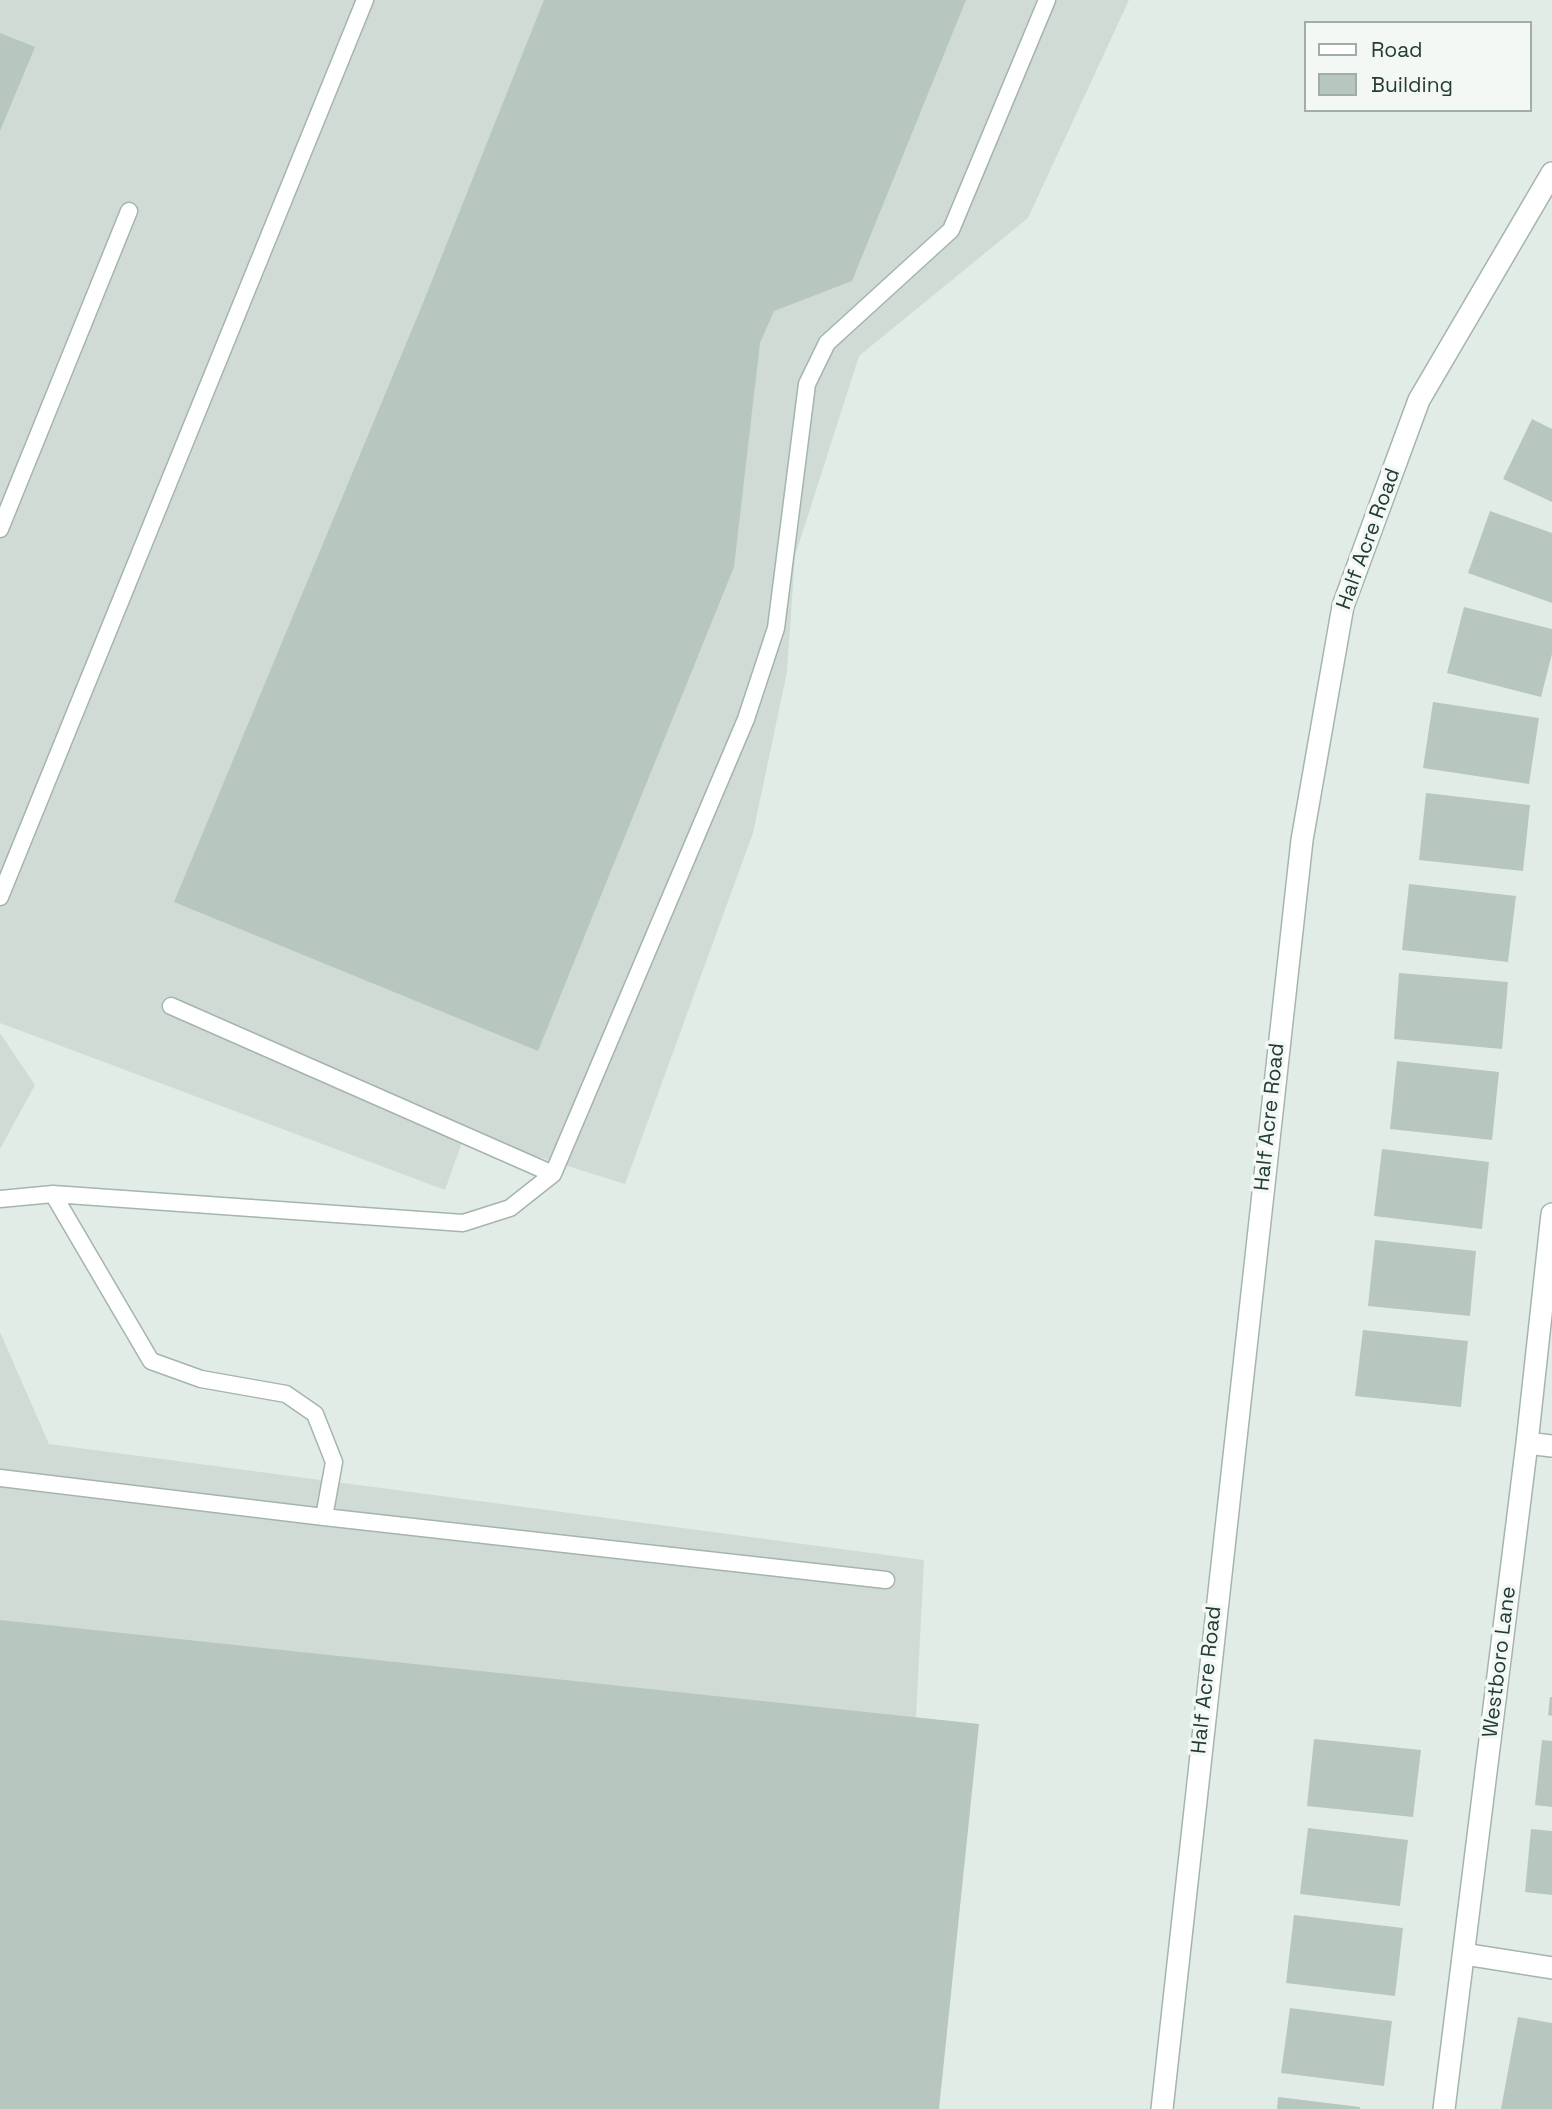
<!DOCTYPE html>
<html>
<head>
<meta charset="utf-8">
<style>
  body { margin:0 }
  #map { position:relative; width:1552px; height:2109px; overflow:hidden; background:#e2ece7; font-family:"Space Grotesk",sans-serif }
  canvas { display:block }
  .legend { position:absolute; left:1304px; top:21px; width:228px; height:91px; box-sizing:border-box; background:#f3f8f5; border:2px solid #a0ada8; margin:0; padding:9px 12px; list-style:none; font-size:21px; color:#233c34 }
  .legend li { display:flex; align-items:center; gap:14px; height:35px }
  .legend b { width:35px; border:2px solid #a0ada8 }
</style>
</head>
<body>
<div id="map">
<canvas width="1552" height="2109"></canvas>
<ul class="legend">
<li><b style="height:9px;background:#fff"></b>Road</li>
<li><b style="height:19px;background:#b8c6c0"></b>Building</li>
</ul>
</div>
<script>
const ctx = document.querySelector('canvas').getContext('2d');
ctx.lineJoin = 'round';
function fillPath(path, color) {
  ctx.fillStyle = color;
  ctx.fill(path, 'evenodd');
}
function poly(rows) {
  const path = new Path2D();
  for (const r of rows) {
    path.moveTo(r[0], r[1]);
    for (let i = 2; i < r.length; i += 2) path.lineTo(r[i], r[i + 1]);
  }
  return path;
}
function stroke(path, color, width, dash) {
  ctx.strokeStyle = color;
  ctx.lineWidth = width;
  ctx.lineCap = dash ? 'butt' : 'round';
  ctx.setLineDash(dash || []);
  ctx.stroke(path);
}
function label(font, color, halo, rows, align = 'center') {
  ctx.font = font + ' "Space Grotesk",sans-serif';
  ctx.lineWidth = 7;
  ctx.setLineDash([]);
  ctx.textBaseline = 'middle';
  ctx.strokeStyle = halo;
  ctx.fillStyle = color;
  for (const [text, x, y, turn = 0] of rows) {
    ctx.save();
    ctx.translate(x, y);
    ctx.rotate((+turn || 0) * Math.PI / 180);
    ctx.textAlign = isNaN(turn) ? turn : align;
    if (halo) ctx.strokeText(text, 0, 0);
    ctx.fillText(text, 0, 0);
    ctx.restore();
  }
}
const built = poly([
  [0,0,1129,0,1028,218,859,356,795,556,787,672,753,833,625,1184,465,1134,445,1190,0,1023],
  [0,1033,35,1085,0,1149],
  [0,1332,49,1444,924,1560,896,2109,0,2109]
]);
const building = poly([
  [544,0,966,0,852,281,774,311,760,343,734,567,538,1051,174,902,423,303],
  [0,33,35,47,0,131],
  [1532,419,1552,429,1552,502,1503,479],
  [1490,511,1552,533,1552,603,1468,573],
  [1464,607,1552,629,1552,654,1541,697,1447,673],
  [1433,702,1539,718,1529,784,1423,768],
  [1426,793,1530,805,1523,871,1419,860],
  [1409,884,1516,896,1508,962,1402,950],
  [1399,973,1508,982,1502,1049,1394,1039],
  [1397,1061,1499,1072,1492,1140,1390,1129],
  [1382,1149,1489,1162,1482,1229,1374,1216],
  [1375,1240,1476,1251,1470,1316,1368,1306],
  [1363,1330,1468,1341,1461,1407,1355,1396],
  [0,1620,979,1724,939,2109,0,2109],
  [1550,1697,1552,1697,1552,1716,1548,1715],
  [1314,1739,1421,1750,1413,1817,1307,1806],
  [1542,1740,1552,1741,1552,1807,1535,1805],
  [1308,1828,1408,1840,1400,1906,1300,1894],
  [1531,1829,1552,1831,1552,1895,1525,1892],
  [1294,1915,1403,1928,1395,1996,1286,1983],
  [1290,2008,1392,2021,1384,2086,1281,2073],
  [1518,2017,1552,2023,1552,2109,1501,2109],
  [1278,2097,1360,2107,1360,2109,1277,2109]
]);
const service = poly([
  [0,529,129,211],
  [0,897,365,0],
  [171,1006,553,1174],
  [0,1199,53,1194,463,1223,510,1208,553,1174,746,719,776,628,807,384,827,343,951,230,1047,0],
  [0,1478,324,1517,334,1462,315,1414,286,1394,201,1379,151,1361,53,1194],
  [324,1517,886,1580]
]);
const minor = poly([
  [1527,1443,1552,1446],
  [1464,1954,1552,1968],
  [1444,2109,1527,1443,1552,1214]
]);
const tertiary = poly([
  [1162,2109,1302,840,1343,606,1419,400,1552,173]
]);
const streetNames = [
  ["Half Acre Road",1369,539,-70],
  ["Half Acre Road",1270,1117,-84],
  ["Westboro Lane",1500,1662,-83],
  ["Half Acre Road",1207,1680,-84]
];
fillPath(built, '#d1dbd6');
fillPath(building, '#b8c6c0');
stroke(service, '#a5b4ae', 19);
stroke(minor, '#a5b4ae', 24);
stroke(tertiary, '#a5b4ae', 24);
stroke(service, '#fff', 16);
stroke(minor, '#fff', 21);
stroke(tertiary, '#fff', 21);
label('21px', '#233c34', '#f3f8f5', streetNames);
</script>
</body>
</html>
